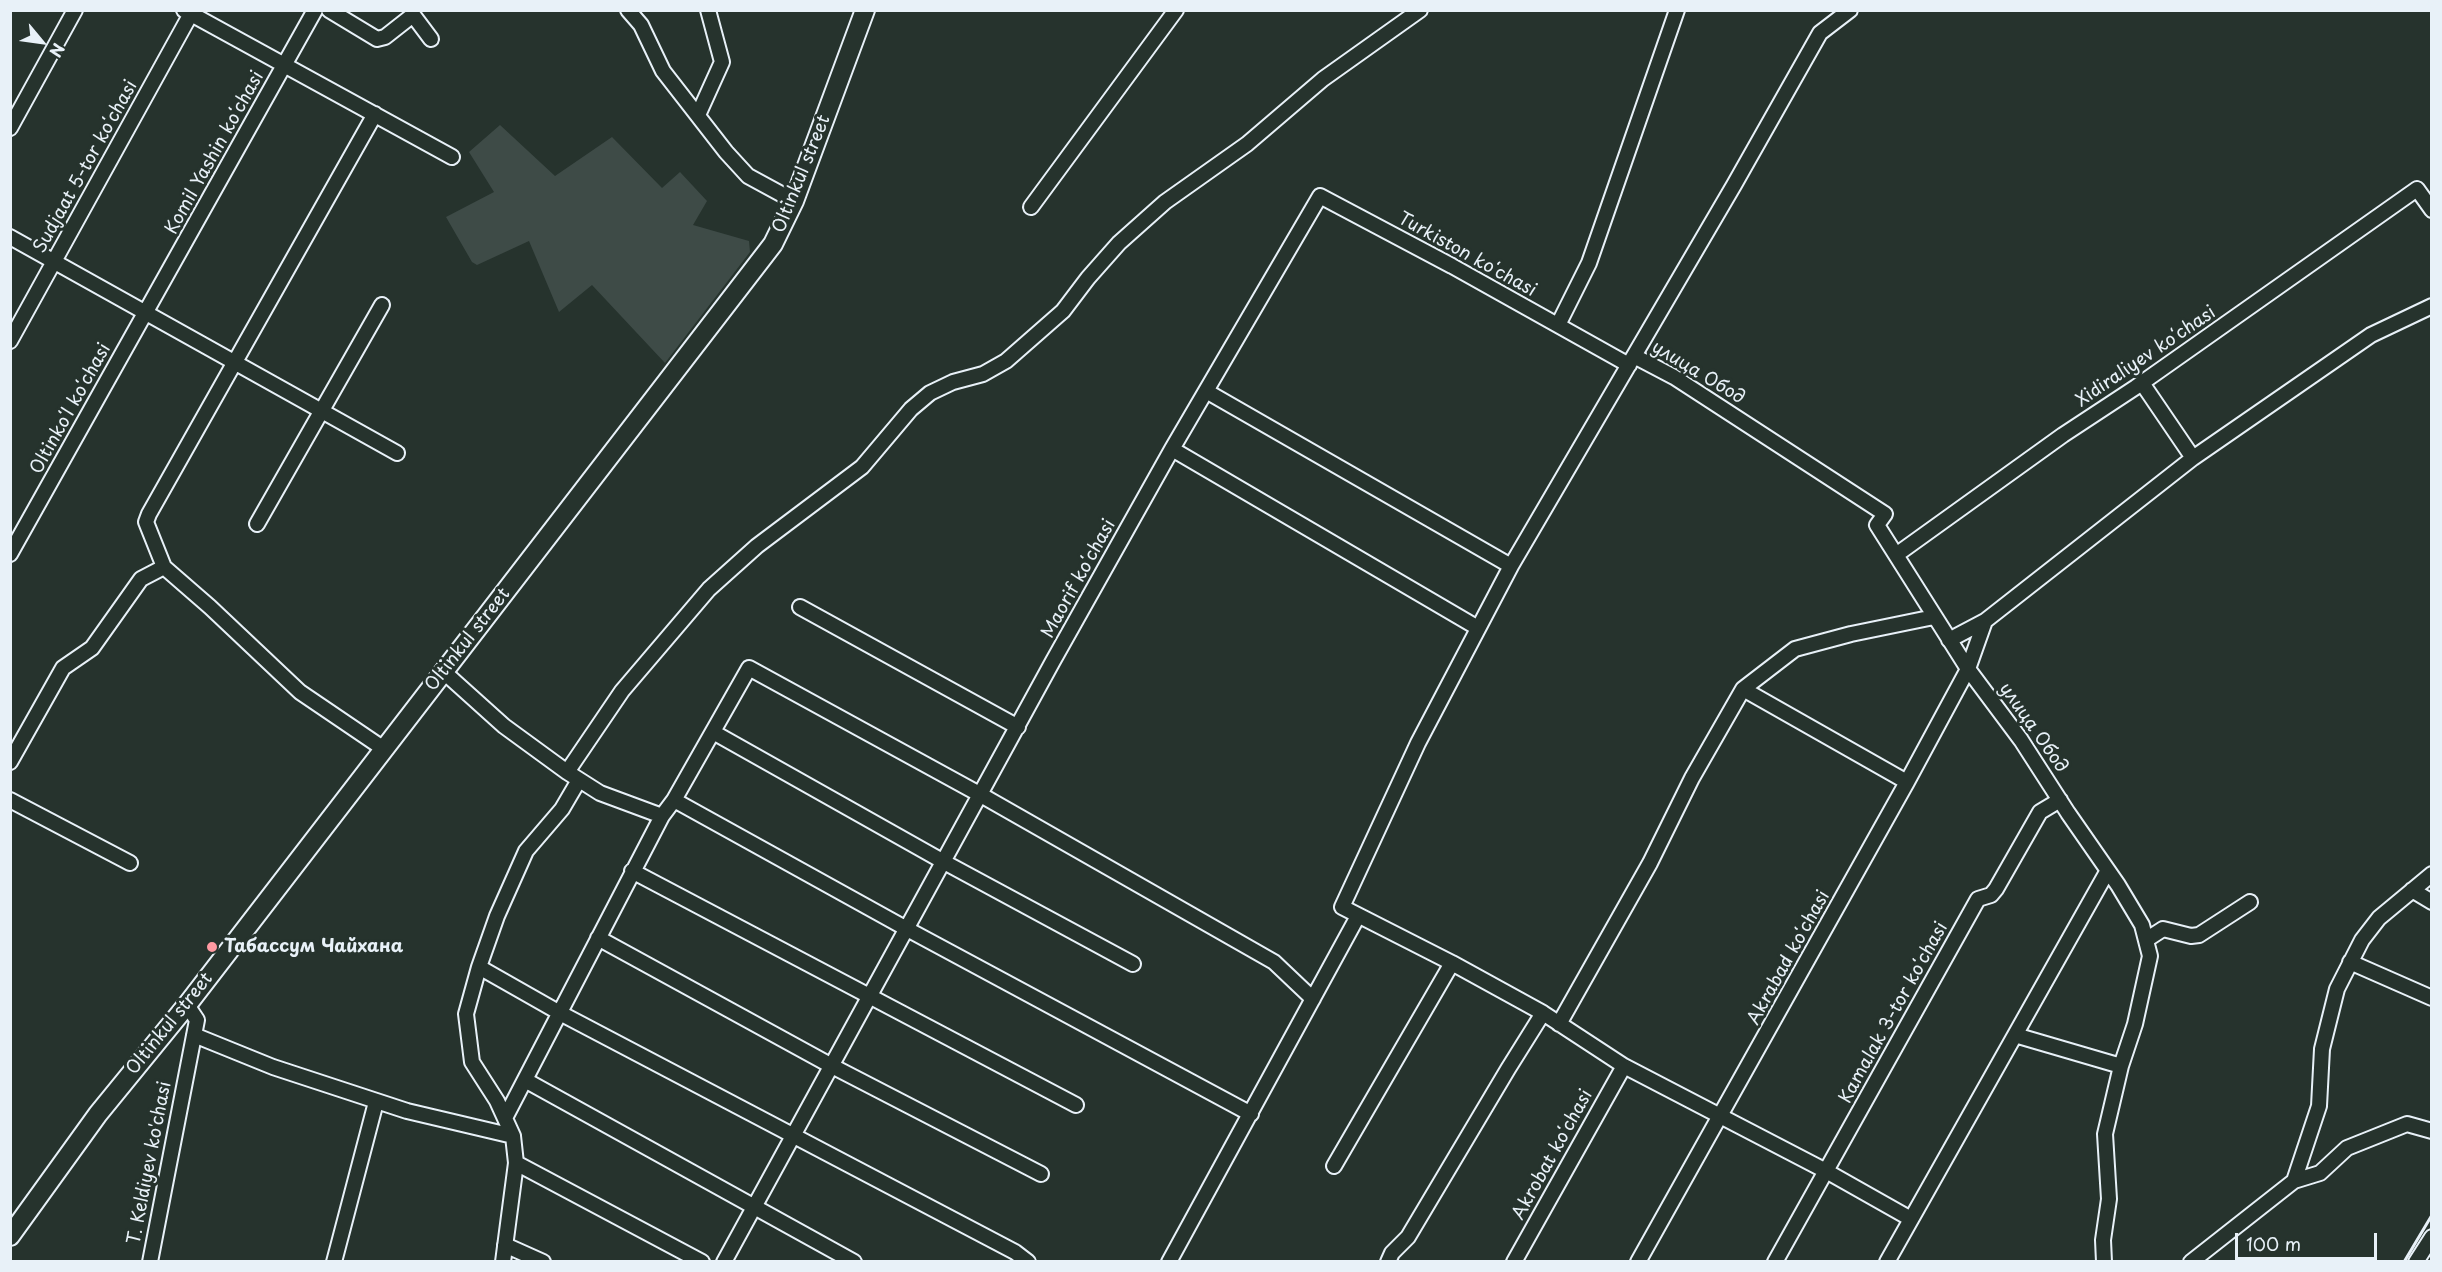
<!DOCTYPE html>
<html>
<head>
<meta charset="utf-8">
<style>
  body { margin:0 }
  #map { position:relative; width:2442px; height:1272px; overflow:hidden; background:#26332d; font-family:"Playpen Sans",sans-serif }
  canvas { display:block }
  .frame { position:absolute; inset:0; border:12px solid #e8f1f8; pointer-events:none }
  .north { position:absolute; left:12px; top:12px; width:60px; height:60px; -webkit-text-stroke:4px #26332d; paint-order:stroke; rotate:119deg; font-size:16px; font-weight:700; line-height:24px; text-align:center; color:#e8f1f8 }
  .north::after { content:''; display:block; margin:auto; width:21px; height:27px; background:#e8f1f8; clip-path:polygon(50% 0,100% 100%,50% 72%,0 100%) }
  .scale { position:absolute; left:2235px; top:1233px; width:142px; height:27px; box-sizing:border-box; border:3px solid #e8f1f8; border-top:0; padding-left:8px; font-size:18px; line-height:21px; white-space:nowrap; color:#e8f1f8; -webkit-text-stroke:4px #26332d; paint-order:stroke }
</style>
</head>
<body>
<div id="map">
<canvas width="2442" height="1272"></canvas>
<div class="frame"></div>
<div class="north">N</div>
<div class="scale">100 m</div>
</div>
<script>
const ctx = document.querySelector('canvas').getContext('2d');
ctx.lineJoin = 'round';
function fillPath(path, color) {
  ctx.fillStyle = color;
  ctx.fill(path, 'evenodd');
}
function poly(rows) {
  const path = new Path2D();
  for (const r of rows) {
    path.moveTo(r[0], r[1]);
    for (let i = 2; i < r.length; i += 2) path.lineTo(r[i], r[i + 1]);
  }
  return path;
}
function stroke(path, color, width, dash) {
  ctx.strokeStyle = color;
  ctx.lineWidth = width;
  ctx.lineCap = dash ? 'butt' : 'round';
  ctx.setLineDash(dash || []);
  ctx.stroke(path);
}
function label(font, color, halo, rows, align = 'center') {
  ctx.font = font + ' "Playpen Sans",sans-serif';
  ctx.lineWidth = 6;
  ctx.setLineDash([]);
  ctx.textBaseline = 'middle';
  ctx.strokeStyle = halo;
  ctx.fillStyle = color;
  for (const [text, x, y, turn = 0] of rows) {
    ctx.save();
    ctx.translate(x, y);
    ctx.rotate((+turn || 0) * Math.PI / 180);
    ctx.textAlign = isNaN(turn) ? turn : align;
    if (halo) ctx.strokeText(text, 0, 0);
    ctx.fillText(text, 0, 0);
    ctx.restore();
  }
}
const green = poly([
  [500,125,555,176,612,137,662,188,680,172,707,201,693,225,749,241,750,252,665,363,592,285,559,312,529,241,477,265,472,262,446,217,494,192,469,152]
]);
const minor = poly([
  [184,10,452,157],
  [329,10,377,39,385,37,413,15,431,39],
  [628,10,641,25,663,71,726,152,748,176,794,201],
  [1850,10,1820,33,1734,185,1511,566,1418,743,1342,907,1452,963,1543,1013,1624,1066,1826,1171,1911,1219],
  [698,115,722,62,708,10],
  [10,128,75,10],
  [1031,207,1176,10],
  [10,237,397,453],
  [1558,325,1589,263,1677,10],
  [10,341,193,10],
  [1634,356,1674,377,1885,514,1877,525,1968,669,2021,740,2068,813,2118,885,2142,925,2150,956,2135,1024,2121,1066,2105,1134,2109,1199,2103,1240,2104,1262],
  [2142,383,2193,458],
  [1206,391,1511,566],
  [1172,449,1478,628],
  [257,524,382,305],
  [10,554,315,10],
  [1896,555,2063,435,2136,387,2417,189,2432,210],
  [164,567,146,522,149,514,375,114],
  [800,607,1018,727],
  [1949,640,1985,621],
  [444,672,504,726,567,772,600,793,662,816],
  [1743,689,1907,782],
  [713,732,944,862,1133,964],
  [10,762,63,668,92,648,141,579,164,567,210,607,300,692,384,749],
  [567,772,622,691,709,589,757,546,862,467,911,409,930,393,953,382,983,374,1006,361,1063,311,1088,278,1119,243,1165,202,1247,144,1323,79,1420,10],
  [10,800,130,863],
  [674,800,907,929,1251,1114],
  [632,871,1076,1105],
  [2412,890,2432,902],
  [598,938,830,1065,1041,1174],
  [2146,940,2163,929,2191,936,2199,935,2250,902],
  [2350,962,2432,998],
  [479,967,560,1013,1015,1252,1028,1262],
  [1559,1024,1650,863,1692,778,1743,689,1795,649,1851,634,1934,617],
  [194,1035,273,1067,407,1111,513,1136],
  [2015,1035,2121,1066],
  [525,1080,854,1262],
  [505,1118,662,816,674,800,749,668,981,795,1274,962,1313,999],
  [516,1163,702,1262],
  [1334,1166,1452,963],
  [2294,1181,2320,1173,2347,1148,2407,1124,2432,1131],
  [505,1245,543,1262],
  [150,1262,197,1020,187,1005],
  [334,1262,376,1102],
  [503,1262,516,1163,513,1136,497,1101,472,1062,466,1014,479,967,497,916,526,851,562,809,579,780],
  [724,1262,1053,661,1172,449,1320,196,1452,266,1629,365],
  [1169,1262,1358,916],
  [1388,1262,1392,1253,1408,1237,1508,1069,1543,1013],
  [1514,1262,1624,1066],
  [1638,1262,1907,782,1968,669,1985,621,2193,458,2371,335,2432,306],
  [1775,1262,1978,899,1991,895,1996,889,2040,812,2060,800],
  [1887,1262,2107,872],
  [2191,1262,2294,1181,2319,1106,2322,1049,2337,989,2362,940,2379,918,2432,874],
  [2416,1262,2432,1237]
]);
const major = poly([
  [10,1236,98,1114,187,1005,773,244,794,201,865,10]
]);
const rail = poly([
  [2404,1262,2432,1215]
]);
const markers = [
  [212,947,6,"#ff9aa2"]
];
const streetNames = [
  ["Komil Yashin koʻchasi",215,153,-61],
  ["Sudjaat 5-tor koʻchasi",86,167,-61],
  ["Oltinkul street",802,174,-68],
  ["Turkiston koʻchasi",1467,255,29],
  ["Xidiraliyev koʻchasi",2146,357,-34],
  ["улица Обод",1698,373,31],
  ["Oltinkoʻl koʻchasi",71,409,-61],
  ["Maorif koʻchasi",1079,579,-61],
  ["Oltinkul street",468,640,-52],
  ["улица Обод",2033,728,55],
  ["Akrabad koʻchasi",1789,958,-61],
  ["Kamalak 3-tor koʻchasi",1894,1013,-61],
  ["Oltinkul street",170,1024,-51],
  ["Akrobat koʻchasi",1553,1155,-61],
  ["T. Keldiyev ko'chasi",150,1163,-79]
];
const poiNames = [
  ["Табассум Чайхана",224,947]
];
fillPath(green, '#3e4b47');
stroke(minor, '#e8f1f8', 18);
stroke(major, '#e8f1f8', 22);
stroke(minor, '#26332d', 14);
stroke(major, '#26332d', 18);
stroke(rail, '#e8f1f8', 3);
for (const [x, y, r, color] of markers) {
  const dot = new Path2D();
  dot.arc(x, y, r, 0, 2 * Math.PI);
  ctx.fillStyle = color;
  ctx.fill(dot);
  stroke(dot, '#26332d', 2);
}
label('18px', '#e8f1f8', '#26332d', streetNames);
label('bold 18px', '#e8f1f8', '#26332d', poiNames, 'left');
</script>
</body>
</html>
